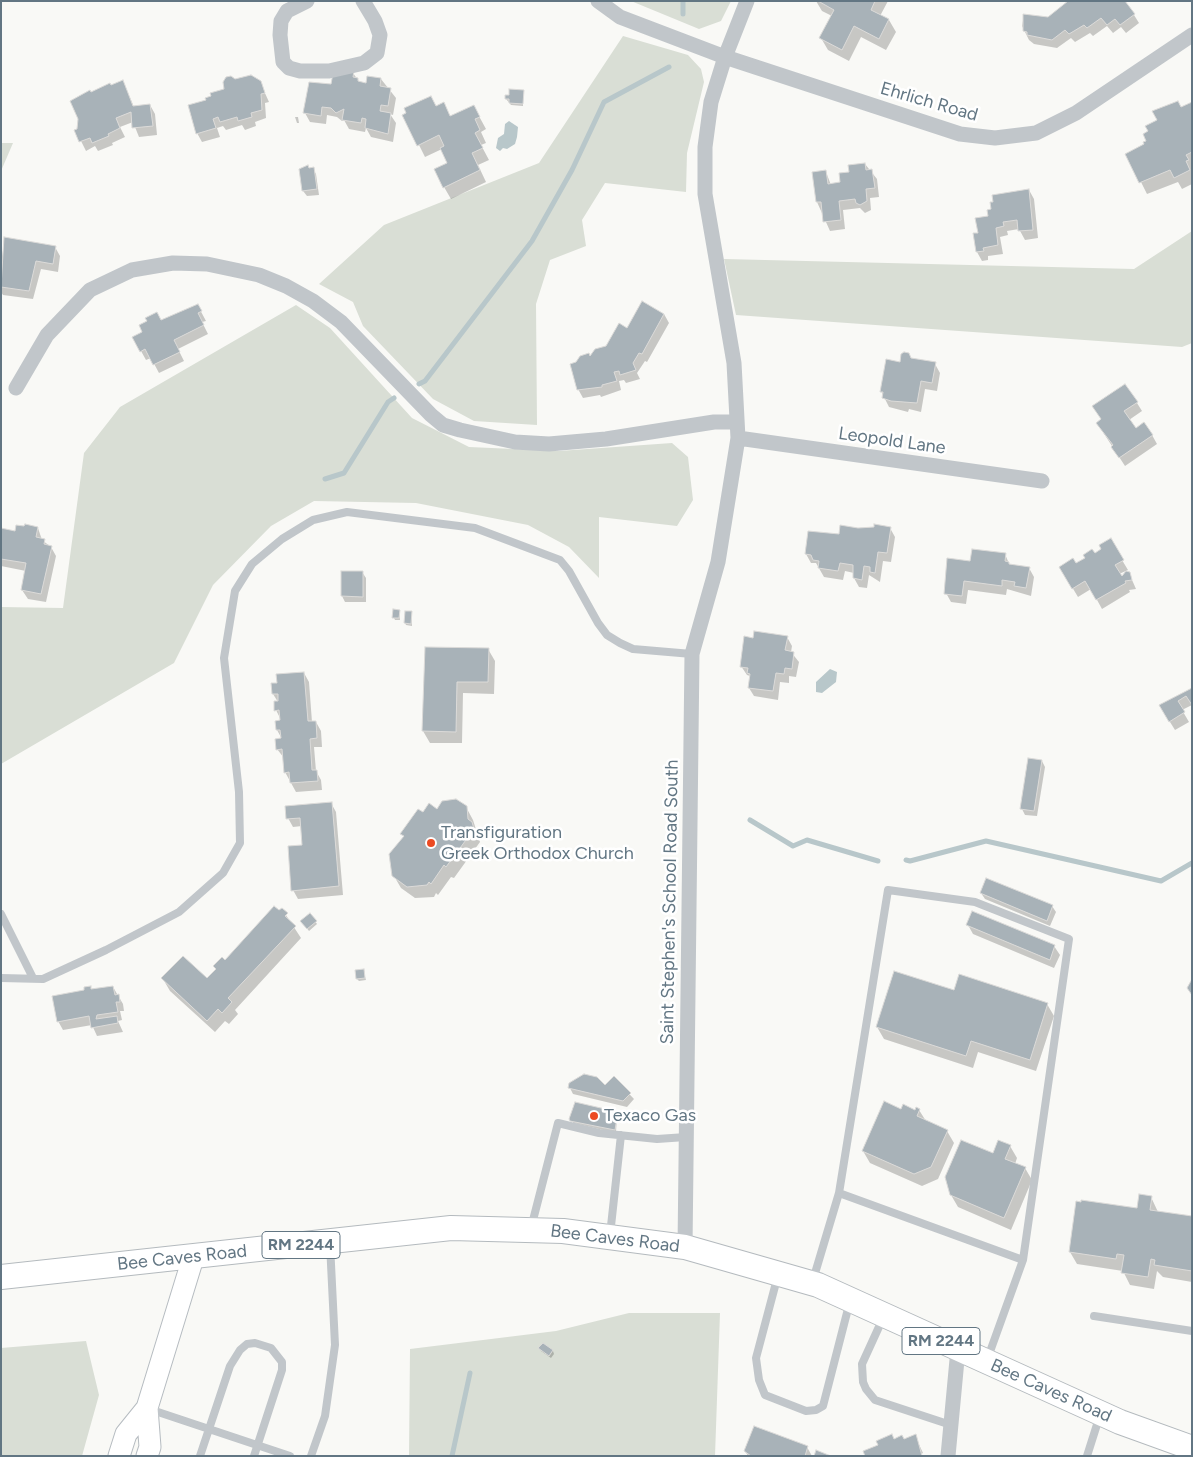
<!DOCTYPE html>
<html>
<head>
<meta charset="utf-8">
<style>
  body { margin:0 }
  #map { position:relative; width:1193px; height:1457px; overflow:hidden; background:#f9f9f6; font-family:Figtree,sans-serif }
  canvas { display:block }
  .frame { position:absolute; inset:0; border:2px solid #627683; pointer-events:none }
</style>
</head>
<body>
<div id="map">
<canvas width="1193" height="1457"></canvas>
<div class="frame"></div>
</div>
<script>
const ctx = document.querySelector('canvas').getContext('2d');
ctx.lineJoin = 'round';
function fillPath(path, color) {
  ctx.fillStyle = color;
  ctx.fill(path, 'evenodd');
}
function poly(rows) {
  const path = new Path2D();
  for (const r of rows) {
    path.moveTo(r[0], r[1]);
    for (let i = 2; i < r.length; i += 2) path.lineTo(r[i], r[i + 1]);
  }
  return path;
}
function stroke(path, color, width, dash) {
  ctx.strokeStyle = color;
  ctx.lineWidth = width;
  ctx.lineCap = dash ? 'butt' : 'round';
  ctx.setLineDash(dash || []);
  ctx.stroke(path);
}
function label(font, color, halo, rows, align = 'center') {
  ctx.font = font + ' Figtree,sans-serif';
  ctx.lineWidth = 5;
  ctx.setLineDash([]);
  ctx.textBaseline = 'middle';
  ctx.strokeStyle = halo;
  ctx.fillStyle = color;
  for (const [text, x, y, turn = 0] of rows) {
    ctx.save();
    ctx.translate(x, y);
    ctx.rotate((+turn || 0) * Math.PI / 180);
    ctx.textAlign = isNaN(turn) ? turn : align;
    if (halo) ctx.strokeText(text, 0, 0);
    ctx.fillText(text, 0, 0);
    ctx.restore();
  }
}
const green = poly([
  [631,1,731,1,721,21,699,29],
  [623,36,688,55,701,69,704,82,687,153,686,192,605,183,582,220,586,246,550,260,536,304,537,425,474,421,433,399,363,326,353,302,319,284,384,225,539,163],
  [1,143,13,143,1,171],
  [1192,231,1192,343,1182,347,736,315,724,259,1134,269],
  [296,305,330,328,412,418,469,447,559,451,672,443,688,457,693,500,677,526,599,517,599,578,569,547,528,525,416,503,314,501,271,526,213,585,174,663,1,764,1,607,63,608,84,453,120,407],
  [629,1313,720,1313,715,1456,409,1456,410,1349,556,1331],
  [86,1341,99,1395,82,1456,1,1456,1,1348]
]);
const water = poly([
  [509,121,518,127,517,137,515,144,507,149,503,148,500,151,496,148,498,138,504,134,505,124],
  [830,669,837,672,836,682,822,693,816,692,816,682]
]);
const shadow = poly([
  [816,1,888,1,880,16,889,20,896,32,886,50,861,37,849,61,828,50,821,38,832,16,822,11],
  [1024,15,1049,18,1134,15,1139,23,1126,33,1121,27,1113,33,1107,26,1093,36,1090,33,1075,42,1071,38,1057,48,1034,44,1029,40,1022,26],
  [353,73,360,83,367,84,381,79,396,98,393,115,390,114,396,123,393,142,371,137,366,128,365,132,349,129,344,120,342,121,337,117,327,115,326,124,310,122,305,113,332,86],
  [235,80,260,82,269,102,265,103,266,118,255,122,256,126,245,130,242,125,226,130,223,126,217,128,220,137,202,142,197,133,207,101],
  [111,87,127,91,134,107,150,105,155,114,157,135,139,137,133,122,120,127,125,137,112,143,113,145,98,151,95,146,86,151,76,131,91,94],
  [523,91,523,106,511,105,506,99],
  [1192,103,1192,184,1182,189,1178,182,1147,194,1141,182,1146,145,1181,109],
  [443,104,451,117,474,107,486,129,481,132,486,143,481,145,489,160,478,165,486,182,451,199,444,187,448,163,442,149,425,157,404,115],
  [295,117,298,117,299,123,297,123],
  [865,164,877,179,879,197,870,198,871,210,865,213,860,208,843,210,845,229,830,231,817,202,826,172,831,185,841,183,851,173],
  [309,169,313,169,316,174,319,195,307,196,303,191],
  [1029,190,1034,199,1038,238,1025,240,1019,229,1007,231,1008,235,1000,237,1003,254,988,256,988,260,982,261,977,252,979,234,989,217],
  [5,238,55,247,60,256,58,272,41,269,33,299,3,295,1,292,1,263],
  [198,306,206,321,202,322,208,334,178,349,184,361,159,373,151,358,146,360,141,351,161,322],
  [664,314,669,323,647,362,645,361,637,373,640,379,626,383,624,380,619,381,621,390,601,397,600,395,583,398,578,389,591,358,628,330],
  [911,360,935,364,940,373,937,391,925,389,921,412,909,409,908,412,889,407,881,391,901,363],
  [1137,403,1142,411,1129,420,1135,430,1152,435,1157,444,1125,466,1097,423,1102,420,1093,407],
  [38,528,42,540,51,547,56,556,46,602,28,599,22,590,26,571,1,566,1,529,16,532],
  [890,528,895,537,891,562,883,561,880,582,869,575,867,588,859,587,854,578,854,573,845,571,843,580,824,577,816,563,811,563,806,554,840,535,858,529],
  [1110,540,1128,570,1119,574,1121,578,1129,573,1136,589,1129,590,1130,592,1102,609,1091,589,1078,597,1060,567,1076,565,1103,550],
  [1005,554,1010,566,1029,568,1034,577,1031,596,1007,589,1006,595,968,590,966,604,951,602,946,593,972,563],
  [362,572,366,578,366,602,345,602,342,596],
  [399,611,400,620,395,620,394,618],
  [411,613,412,626,406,625,405,623],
  [787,637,792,646,791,652,799,662,796,677,789,676,789,683,780,682,778,700,754,696,749,688,750,676,747,675,741,666,754,639],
  [426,648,488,649,495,661,494,694,463,693,462,743,430,743,423,731],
  [304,673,309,682,312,722,316,722,321,731,322,747,314,747,316,771,321,780,322,790,296,792,285,772,284,758,277,749,282,739,277,730,281,720,276,710,278,702,273,694,278,684],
  [1192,689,1192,705,1182,710,1189,722,1175,730,1160,706],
  [1042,761,1045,767,1037,816,1025,815,1022,809],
  [331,803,336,812,343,895,298,899,293,890,304,846,302,826,293,827,288,818],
  [466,807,473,820,480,842,454,878,451,877,438,895,436,893,434,897,415,898,401,888,394,876,404,838,402,834,423,814],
  [981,893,1052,906,1056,912,1050,926,985,899],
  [282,909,301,938,235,1010,238,1014,229,1024,225,1021,215,1032,170,991,163,979,207,980],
  [310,914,317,924,309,931,303,923],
  [968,925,1054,946,1060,955,1054,968,973,934],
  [363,970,366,980,359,981,357,979],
  [113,987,123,1004,124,1011,120,1011,122,1020,118,1021,123,1032,97,1036,92,1025,63,1030,58,1021,92,990],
  [955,992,1047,1004,1054,1016,1036,1071,978,1052,973,1068,884,1039,877,1027],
  [615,1079,634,1099,627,1107,573,1094,570,1088,605,1086],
  [577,1103,617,1114,616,1133,573,1123,574,1104],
  [902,1110,916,1112,919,1110,926,1121,947,1131,954,1143,938,1179,922,1186,870,1163,863,1151],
  [1010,1146,1017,1158,1015,1164,1025,1168,1032,1180,1011,1230,958,1207,951,1195,993,1155],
  [1151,1197,1158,1212,1192,1218,1192,1282,1163,1277,1157,1271,1154,1289,1130,1285,1123,1271,1077,1264,1070,1252,1077,1203,1138,1209],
  [543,1344,553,1351,554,1354,551,1358,541,1351,540,1348],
  [915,1436,923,1453,921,1454,894,1440,904,1441],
  [807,1447,812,1456,748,1456,745,1451]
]);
const stream = poly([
  [683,1,683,14],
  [419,384,425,381,532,241,572,170,604,102,669,67],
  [325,479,344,473,388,402,394,398],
  [750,820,793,846,807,840,878,861],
  [906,860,910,861,986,841,1161,881,1192,863],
  [452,1456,470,1373]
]);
const building = poly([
  [818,1,875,1,871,10,889,19,879,39,854,26,842,50,819,38,834,10,818,1],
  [1068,1,1125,1,1135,14,1120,25,1115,19,1107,25,1101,18,1087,28,1084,25,1069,34,1065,30,1052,40,1027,35,1027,32,1023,31,1023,14,1048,17,1068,1],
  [354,71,353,77,358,78,358,81,366,83,367,76,381,78,380,86,391,88,388,106,381,105,380,111,391,113,388,134,365,128,366,119,362,118,361,123,342,120,344,109,336,113,331,108,322,107,321,116,303,113,309,82,331,84,333,73,354,71],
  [251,75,261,81,265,93,261,94,262,110,251,113,252,117,238,121,237,117,220,122,218,117,213,119,216,128,196,134,188,105,206,100,205,98,211,96,210,93,224,89,223,82,226,77,231,76,235,79,251,75],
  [123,80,133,106,150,104,153,126,132,128,131,112,116,118,120,128,108,134,109,136,92,143,90,138,79,142,74,130,77,129,78,119,70,101,90,90,91,92,110,83,111,85,123,80],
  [509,89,524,90,523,104,509,103,509,99,505,99,505,95,509,95,509,89],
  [431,96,436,106,444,102,450,116,474,105,480,117,475,119,480,130,475,133,483,148,472,153,480,170,443,188,434,169,447,163,440,148,444,146,439,135,417,146,402,115,406,113,404,108,431,96],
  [1178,101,1181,107,1192,102,1192,152,1186,155,1189,160,1186,161,1190,170,1174,178,1170,170,1139,183,1125,154,1144,144,1143,142,1146,141,1143,134,1148,131,1145,126,1157,120,1152,111,1178,101],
  [865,163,866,170,872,169,875,188,866,189,867,201,860,205,856,203,855,199,839,201,841,220,823,222,821,202,816,202,812,172,826,170,828,184,840,182,839,173,849,172,848,165,865,163],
  [308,165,309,168,314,167,317,189,302,191,299,169,308,165],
  [1029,189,1033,230,1018,231,1017,220,1003,222,1004,226,996,228,998,245,983,248,984,251,976,252,973,233,978,233,975,218,988,216,987,210,991,209,990,202,993,202,992,195,1029,189],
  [4,237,56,246,53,264,36,261,29,291,1,287,4,237],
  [642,301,664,314,642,354,639,353,633,363,636,370,620,375,619,371,614,372,617,381,602,385,602,387,577,390,570,364,576,362,580,356,589,353,590,356,595,349,606,346,619,323,627,328,642,301],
  [198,304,202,311,198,313,204,325,174,340,180,352,153,365,145,349,140,352,132,337,142,332,139,325,147,321,145,318,157,312,161,320,198,304],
  [904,352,909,353,911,358,936,362,932,383,921,381,917,403,891,401,882,398,883,392,880,392,886,359,900,362,901,354,904,352],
  [1125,384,1138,402,1124,411,1136,428,1144,422,1153,435,1119,458,1111,447,1113,445,1096,423,1101,419,1092,406,1125,384],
  [25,524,38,527,36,537,45,539,44,544,52,546,41,594,21,590,26,563,1,559,1,528,15,531,16,525,24,526,25,524],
  [874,524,891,527,887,553,878,552,875,573,870,572,870,567,864,566,862,580,853,578,853,565,840,563,838,571,818,568,819,561,813,560,811,555,805,554,808,531,839,534,840,525,858,528,874,527,874,524],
  [1111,538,1124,560,1115,565,1122,576,1126,571,1130,572,1132,580,1125,581,1126,583,1096,600,1085,581,1072,589,1059,567,1073,558,1076,563,1085,558,1083,555,1092,549,1095,553,1101,549,1099,545,1111,538],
  [972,549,1006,553,1005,561,1009,562,1009,564,1030,567,1026,588,1014,586,1015,582,1002,580,1002,586,964,581,962,596,944,594,947,558,970,561,972,549],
  [341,571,363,571,363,597,341,596,341,571],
  [393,609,400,610,399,618,392,618,393,609],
  [405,611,412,611,411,624,404,623,405,611],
  [754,631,788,636,785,650,794,652,792,669,785,668,784,674,776,673,773,691,748,688,750,674,747,673,748,668,740,667,744,636,753,638,754,631],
  [425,647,489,648,488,682,457,682,456,732,422,731,425,647],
  [304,672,308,721,316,721,317,738,310,739,312,770,317,770,318,781,290,783,289,772,284,773,282,749,276,750,275,739,281,738,280,730,276,730,275,721,280,720,279,710,274,711,274,701,278,701,278,694,272,694,271,683,277,683,276,674,304,672],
  [1192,688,1192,705,1186,696,1178,701,1185,712,1169,722,1159,705,1192,688],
  [1028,758,1042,760,1034,811,1020,809,1028,758],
  [456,799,467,806,468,819,472,822,474,829,446,867,444,865,431,884,429,882,427,885,407,887,392,876,389,854,404,836,400,834,418,809,423,812,429,803,437,809,442,801,456,799],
  [332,802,339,886,291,891,288,846,302,845,300,818,286,819,285,806,332,802],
  [986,878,1053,905,1047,921,980,893,986,878],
  [274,906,279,910,282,908,288,913,285,916,296,926,228,998,232,1002,222,1013,218,1009,207,1021,161,978,183,956,207,978,216,969,213,966,222,957,225,960,274,906],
  [972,911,1055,945,1050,960,966,925,972,911],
  [310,913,317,921,307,929,300,921,310,913],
  [364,969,365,978,356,979,355,970,364,969],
  [894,971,954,990,959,974,1048,1003,1030,1060,971,1041,966,1056,876,1027,894,971],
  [1192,979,1192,995,1187,988,1192,979],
  [91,986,91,989,113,986,115,995,119,994,120,1002,116,1002,118,1012,97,1015,96,1019,117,1016,118,1023,91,1028,89,1016,57,1022,52,996,84,990,84,987,91,986],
  [584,1074,597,1077,605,1085,614,1076,631,1093,623,1101,568,1088,569,1083,584,1074],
  [884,1101,901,1109,903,1104,915,1110,916,1107,920,1109,917,1116,948,1130,931,1167,914,1174,862,1151,884,1101],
  [575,1102,618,1112,615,1130,570,1121,569,1119,575,1102],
  [961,1140,993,1153,998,1140,1011,1145,1005,1159,1026,1167,1004,1218,950,1195,945,1177,961,1140],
  [1139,1194,1152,1196,1150,1210,1192,1216,1192,1271,1154,1265,1155,1260,1151,1259,1148,1277,1121,1273,1124,1255,1117,1254,1116,1259,1069,1252,1076,1201,1081,1202,1081,1200,1137,1208,1139,1194],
  [543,1343,553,1350,549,1356,538,1348,543,1343],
  [754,1426,808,1446,805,1456,751,1456,744,1451,754,1426],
  [892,1434,894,1439,902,1435,904,1439,916,1434,922,1456,865,1456,863,1451,878,1445,876,1441,892,1434],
  [816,1450,831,1456,814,1456,816,1450]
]);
const lane = poly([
  [1,914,33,978],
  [1,978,43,979,106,950,179,912,223,873,240,843,239,792,224,658,235,591,252,564,282,539,313,520,347,512,475,528,560,560,569,571,598,623,607,635,620,643,633,649,692,654],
  [531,1228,558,1123,599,1133,657,1139,686,1137],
  [610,1235,621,1135],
  [778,1275,756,1358,759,1380,765,1395,806,1411,816,1410,823,1406,850,1301],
  [813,1280,839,1193],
  [1094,1316,1192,1331],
  [883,1318,862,1364,863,1382,866,1389,875,1400,951,1425],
  [987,1360,1023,1260,839,1193,888,890,975,902,1069,939,1023,1260],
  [149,1409,290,1456],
  [200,1456,230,1366,240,1350,247,1344,255,1343,271,1348,282,1362,282,1370,254,1456],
  [311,1456,325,1416,335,1345,330,1244],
  [1087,1456,1100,1415]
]);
const street = poly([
  [307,1,287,11,281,21,280,35,283,62,289,68,300,71,329,71,364,63,377,53,380,35,375,21,363,1],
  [598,1,620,17,725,57,960,134,995,138,1036,133,1076,113,1192,35],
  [16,388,47,335,90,290,132,270,173,263,207,264,259,275,286,286,313,301,341,322,431,415,443,425,460,430,515,442,549,444,606,439,714,422,737,422],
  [738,438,1042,481],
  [685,1247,692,654,718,562,738,438,734,363,705,194,705,147,711,102,725,57,747,1],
  [948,1456,958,1349]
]);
const secondary = poly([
  [147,1408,150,1447,147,1456],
  [119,1456,126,1434,147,1408,193,1258]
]);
const primary = poly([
  [1,1277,451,1228,563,1231,685,1247,818,1285,1120,1422,1192,1448]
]);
const markers = [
  [431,843,5,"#ec4a22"],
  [594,1116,5,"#ec4a22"]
];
const shields = [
  [301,1245,78],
  [941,1341,78]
];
const shieldNames = [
  ["RM 2244",301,1245],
  ["RM 2244",941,1341]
];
const streetNames = [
  ["Ehrlich Road",929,102,16],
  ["Leopold Lane",892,441,8],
  ["Saint Stephen's School Road South",670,902,-89],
  ["Bee Caves Road",615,1239,7],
  ["Bee Caves Road",182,1258,-6],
  ["Bee Caves Road",1051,1391,24]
];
const poiNames = [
  ["Transfiguration",441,833],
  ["Greek Orthodox Church",441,854],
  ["Texaco Gas",604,1116]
];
fillPath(green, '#d9ded5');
fillPath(water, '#b8c7ca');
fillPath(shadow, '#0003');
stroke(stream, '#b8c7ca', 5);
fillPath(building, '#a8b2b8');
stroke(building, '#dbdad8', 1);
stroke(secondary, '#b6bcc1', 23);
stroke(primary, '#b4babe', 26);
stroke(lane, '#c1c6ca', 8);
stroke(street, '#c1c6ca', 15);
stroke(secondary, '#fff', 21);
stroke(primary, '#fff', 24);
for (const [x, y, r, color] of markers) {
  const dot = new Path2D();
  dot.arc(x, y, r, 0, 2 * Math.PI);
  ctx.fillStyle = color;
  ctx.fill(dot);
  stroke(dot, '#fff', 2);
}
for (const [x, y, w] of shields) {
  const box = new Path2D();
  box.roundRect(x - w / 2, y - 13.5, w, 27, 4);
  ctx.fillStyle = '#fff';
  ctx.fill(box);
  stroke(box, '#627683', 1);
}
label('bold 16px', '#627683', null, shieldNames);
label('18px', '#627683', '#fff', streetNames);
label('18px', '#627683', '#fff', poiNames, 'left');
</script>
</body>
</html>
